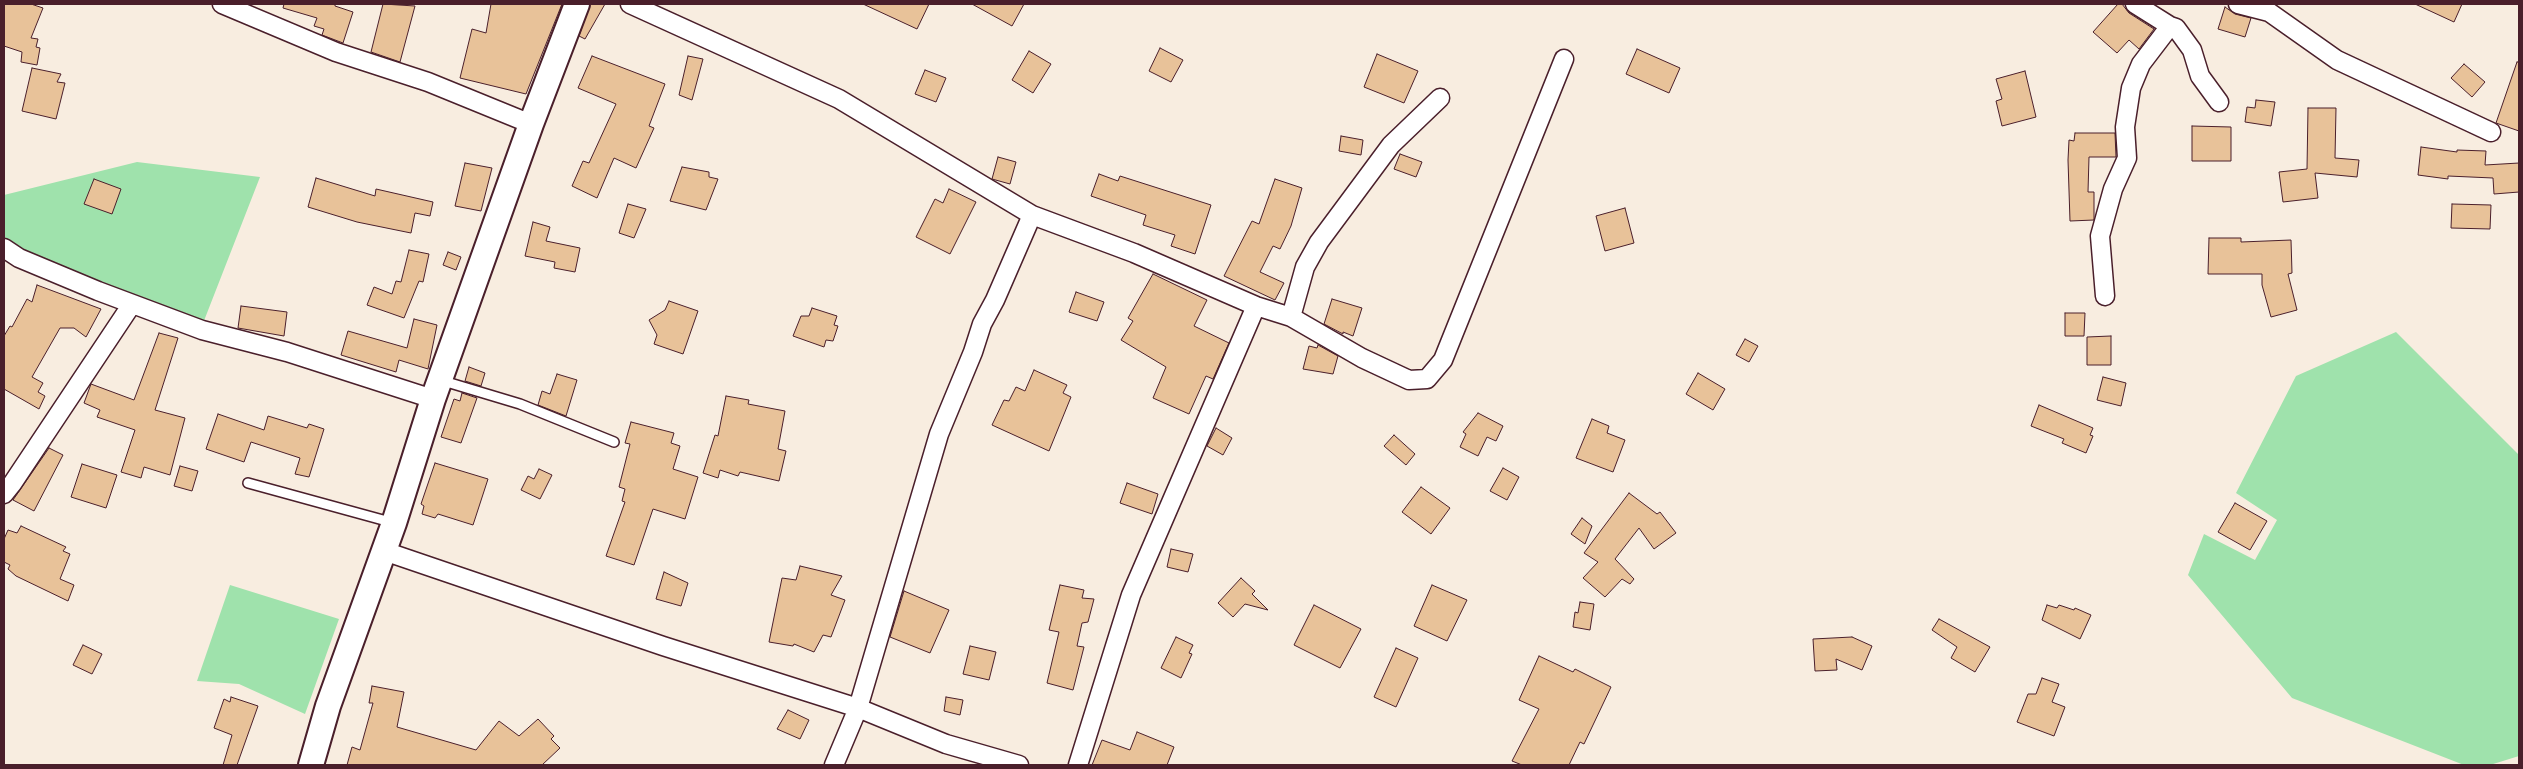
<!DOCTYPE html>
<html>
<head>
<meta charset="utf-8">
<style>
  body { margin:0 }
  #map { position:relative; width:2523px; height:769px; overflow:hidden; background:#f8ede0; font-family:"Playpen Sans",sans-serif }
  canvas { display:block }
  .frame { position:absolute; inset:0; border:5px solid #4a1f2b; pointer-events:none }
</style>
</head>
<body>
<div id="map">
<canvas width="2523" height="769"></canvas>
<div class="frame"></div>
</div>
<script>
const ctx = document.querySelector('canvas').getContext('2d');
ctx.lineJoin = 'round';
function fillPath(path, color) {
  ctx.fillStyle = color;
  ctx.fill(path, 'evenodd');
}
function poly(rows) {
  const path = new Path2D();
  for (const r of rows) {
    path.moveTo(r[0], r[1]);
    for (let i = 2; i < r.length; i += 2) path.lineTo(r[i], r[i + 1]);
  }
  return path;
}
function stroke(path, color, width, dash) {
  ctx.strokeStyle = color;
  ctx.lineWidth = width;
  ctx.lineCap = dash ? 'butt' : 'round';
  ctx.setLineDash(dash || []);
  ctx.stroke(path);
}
const green = poly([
  [137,162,260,177,200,331,4,258,4,195],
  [2396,332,2519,455,2519,756,2490,765,2464,765,2292,698,2188,575,2204,534,2255,560,2277,520,2236,493,2296,376],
  [230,585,339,619,305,714,239,684,197,681]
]);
const building = poly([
  [4,4,31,4,43,8,31,38,38,39,36,47,40,48,37,65,21,62,22,52,4,46,4,4],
  [284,4,335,4,335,6,353,12,343,43,322,35,324,29,314,26,317,18,283,8,284,4],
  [383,4,415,6,400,62,371,52,383,4],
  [491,4,562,4,526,94,460,78,472,29,486,33,491,4],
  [590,4,605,4,585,39,579,36,590,4],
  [863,4,929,4,917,29,863,4],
  [972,4,1024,4,1012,26,972,4],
  [2118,4,2122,4,2129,13,2154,29,2139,49,2129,40,2117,53,2093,32,2118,4],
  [2415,4,2462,4,2454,22,2415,4],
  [2225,7,2235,14,2251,18,2245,37,2218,29,2225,7],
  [1160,48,1183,60,1171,82,1149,71,1160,48],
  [1637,49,1680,68,1669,93,1626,74,1637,49],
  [1029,51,1051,64,1033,93,1012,80,1029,51],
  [1377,54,1418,71,1404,103,1364,87,1377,54],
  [592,56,665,84,649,126,654,128,636,168,614,158,597,198,572,186,583,161,589,163,616,104,578,88,592,56],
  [688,56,703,59,692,100,679,95,688,56],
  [2517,62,2519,62,2519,131,2496,123,2517,62],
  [2464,64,2485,82,2472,97,2451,78,2464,64],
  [32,68,61,74,57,82,65,83,56,119,22,111,32,68],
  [925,70,946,78,936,102,915,94,925,70],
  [2025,71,2036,117,2002,126,1996,101,2002,99,1996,79,2025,71],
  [2256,100,2275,102,2271,126,2245,122,2247,107,2255,108,2256,100],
  [2308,108,2336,108,2335,158,2359,160,2357,177,2315,173,2318,198,2283,202,2279,172,2307,169,2308,108],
  [2192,126,2231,127,2231,161,2192,161,2192,126],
  [2075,133,2115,133,2116,157,2089,157,2088,192,2094,192,2094,220,2070,221,2068,160,2069,140,2074,141,2075,133],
  [1341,136,1363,140,1361,155,1339,151,1341,136],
  [2421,147,2457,152,2457,150,2486,151,2485,165,2519,163,2519,192,2494,194,2493,178,2448,176,2448,179,2418,175,2421,147],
  [1400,154,1422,162,1416,177,1394,169,1400,154],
  [998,157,1016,162,1010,184,992,179,998,157],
  [465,163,492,168,481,211,455,206,465,163],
  [682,167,709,172,709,177,718,179,706,210,670,201,682,167],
  [1099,174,1118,181,1120,176,1211,205,1195,254,1171,246,1175,235,1143,225,1146,215,1091,196,1099,174],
  [316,178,375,196,376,189,433,202,430,216,415,213,411,233,357,222,308,207,316,178],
  [94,179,121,189,112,214,84,204,94,179],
  [1275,179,1302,188,1291,226,1280,249,1273,246,1260,272,1284,283,1275,300,1224,276,1252,221,1259,224,1275,179],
  [949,189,976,202,950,254,916,237,935,199,943,203,949,189],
  [628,204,646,209,634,238,619,233,628,204],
  [2452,204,2491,205,2490,229,2451,228,2452,204],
  [1625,208,1634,243,1605,251,1596,216,1625,208],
  [533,222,550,227,546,241,580,248,575,272,554,268,555,262,525,256,533,222],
  [2209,238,2241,238,2241,242,2291,240,2292,273,2288,274,2297,310,2271,317,2262,285,2262,274,2208,274,2209,238],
  [409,250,429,254,423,282,419,281,404,318,367,305,374,287,392,294,396,281,401,282,409,250],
  [448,252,461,257,456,270,443,265,448,252],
  [1153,274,1207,300,1194,326,1229,343,1213,379,1206,376,1189,414,1153,398,1166,367,1121,340,1133,321,1128,318,1153,274],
  [37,285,101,309,86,337,74,328,60,328,32,377,43,383,38,392,45,396,39,409,4,389,4,336,10,326,12,327,27,299,32,302,37,285],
  [1076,292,1104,302,1097,321,1069,312,1076,292],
  [1332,299,1362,308,1353,336,1343,332,1343,334,1324,324,1332,299],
  [669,301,698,311,683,354,654,344,657,335,649,320,665,310,669,301],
  [241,306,287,312,284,336,238,328,241,306],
  [812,308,837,316,834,325,838,326,833,341,826,340,824,347,793,336,801,316,809,316,812,308],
  [2065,313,2085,313,2084,336,2065,336,2065,313],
  [414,319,437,325,428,369,399,360,396,372,341,355,348,331,407,348,414,319],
  [159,333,178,338,155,410,185,418,170,475,144,467,141,478,121,472,135,430,97,417,100,410,84,403,91,384,134,400,159,333],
  [2111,336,2111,365,2087,365,2087,337,2111,336],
  [1745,339,1758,346,1749,362,1736,355,1745,339],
  [1318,345,1338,356,1333,374,1303,369,1309,346,1317,348,1318,345],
  [469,367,485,373,481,386,465,381,469,367],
  [1034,370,1067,385,1063,393,1071,397,1049,451,992,425,1004,400,1009,401,1016,387,1025,391,1034,370],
  [1698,373,1725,389,1713,410,1686,394,1698,373],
  [557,374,577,380,566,416,538,405,542,391,550,394,557,374],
  [2103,377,2126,383,2121,406,2097,400,2103,377],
  [462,393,477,398,461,443,441,437,454,399,460,401,462,393],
  [726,396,749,400,748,404,785,411,778,449,786,451,779,481,740,472,738,476,720,470,718,478,703,473,715,435,718,436,726,396],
  [2039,405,2093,428,2090,435,2093,436,2086,453,2062,443,2064,439,2031,426,2039,405],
  [1478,413,1503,426,1496,441,1487,437,1478,456,1460,447,1466,434,1463,432,1478,413],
  [218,414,264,430,268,416,307,428,309,424,324,429,309,477,295,474,300,458,251,442,244,462,206,449,218,414],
  [1592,419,1609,426,1607,433,1625,440,1613,472,1576,458,1592,419],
  [631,422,674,433,671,443,680,446,673,469,698,477,685,519,653,509,634,565,606,556,625,502,622,501,625,489,619,487,630,444,625,443,631,422],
  [1216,428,1232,438,1223,455,1207,446,1216,428],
  [1394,435,1415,454,1406,465,1384,446,1394,435],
  [49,448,63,455,34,511,13,500,49,448],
  [435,463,488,479,473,525,438,514,435,518,422,514,424,506,421,504,435,463],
  [82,464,117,475,106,508,71,497,82,464],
  [180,466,198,471,192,491,174,486,180,466],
  [1503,468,1519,477,1507,500,1490,491,1503,468],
  [539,469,552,475,540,499,521,490,528,476,534,479,539,469],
  [1127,483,1158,494,1152,514,1120,503,1127,483],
  [1421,487,1450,508,1431,534,1402,512,1421,487],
  [1629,493,1657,514,1660,512,1676,533,1654,549,1639,528,1615,559,1634,579,1630,584,1622,579,1605,597,1583,578,1598,562,1584,553,1629,493],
  [2235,503,2267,521,2250,550,2218,532,2235,503],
  [1582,518,1592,526,1585,544,1571,534,1582,518],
  [21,526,66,547,63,551,70,554,60,579,74,585,68,601,16,576,8,569,10,565,4,562,4,539,8,530,17,533,21,526],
  [1171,549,1193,554,1188,572,1167,567,1171,549],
  [800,566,842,576,831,595,845,600,831,637,823,635,814,652,794,644,793,646,769,642,782,578,796,580,800,566],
  [664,572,688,583,681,606,656,599,664,572],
  [1241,578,1255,591,1252,594,1268,610,1245,604,1233,617,1218,603,1241,578],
  [1060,585,1084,590,1082,598,1094,599,1088,622,1082,623,1077,646,1084,647,1073,690,1047,683,1059,632,1049,630,1060,585],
  [1432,585,1467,600,1447,641,1414,626,1432,585],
  [904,591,949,610,930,653,890,637,904,591],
  [1580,602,1594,604,1590,630,1573,627,1575,612,1578,613,1580,602],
  [1314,605,1361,629,1340,668,1294,645,1314,605],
  [2047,605,2057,608,2059,605,2074,610,2075,608,2091,615,2080,639,2042,620,2047,605],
  [1939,619,1990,647,1975,672,1951,658,1957,647,1932,630,1939,619],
  [1176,637,1193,645,1189,653,1192,654,1181,678,1161,668,1176,637],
  [1852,637,1872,646,1862,670,1836,659,1837,670,1815,671,1813,639,1852,637],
  [83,645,102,654,92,674,73,665,83,645],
  [970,646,996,652,989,680,963,674,970,646],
  [1396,648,1418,658,1396,707,1374,697,1396,648],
  [1539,656,1573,672,1575,669,1611,687,1584,744,1580,742,1569,765,1522,765,1512,761,1539,709,1519,700,1539,656],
  [2042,678,2059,684,2052,702,2065,707,2054,736,2017,722,2028,694,2036,694,2042,678],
  [372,686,404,692,397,727,476,750,499,721,519,736,538,719,554,736,551,739,560,748,542,765,347,765,352,747,360,750,373,703,369,703,372,686],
  [231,697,258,706,237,765,223,765,232,735,214,728,224,699,230,702,231,697],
  [946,697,963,700,960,715,944,711,946,697],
  [788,710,809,720,800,739,777,729,788,710],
  [1137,732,1174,747,1167,765,1092,765,1102,740,1130,750,1137,732]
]);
const service = poly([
  [440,380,520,404,614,442],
  [248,483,394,523]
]);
const minor = poly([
  [222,4,336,52,428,82,531,124],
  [630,4,839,99,1032,215,1134,253,1256,306,1291,317,1362,358,1409,380,1427,379,1443,360,1564,59],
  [2238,4,2269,12,2337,60,2491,132],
  [2170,26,2176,28,2192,50,2200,76,2219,102],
  [4,248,19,258,98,291,202,330,287,352,433,399],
  [2105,296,2100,236,2113,189,2127,158,2125,127,2131,88,2141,64,2170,26,2135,4],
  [1291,317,1305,267,1319,242,1391,145,1440,98],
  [4,494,12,484,132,304],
  [384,551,663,646,858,708,946,744,1019,765],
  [834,765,858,708,939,434,973,352,982,324,995,300,1032,215],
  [1078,765,1131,595,1256,306]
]);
const secondary = poly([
  [311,765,328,706,394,523,433,399,531,124,577,4]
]);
fillPath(green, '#9fe2ac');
fillPath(building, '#e8c299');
stroke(building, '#4a1f2b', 1);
stroke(service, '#4a1f2b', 12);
stroke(minor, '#4a1f2b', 21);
stroke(secondary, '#4a1f2b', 28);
stroke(service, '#fff', 9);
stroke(minor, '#fff', 18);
stroke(secondary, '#fff', 24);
</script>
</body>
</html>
